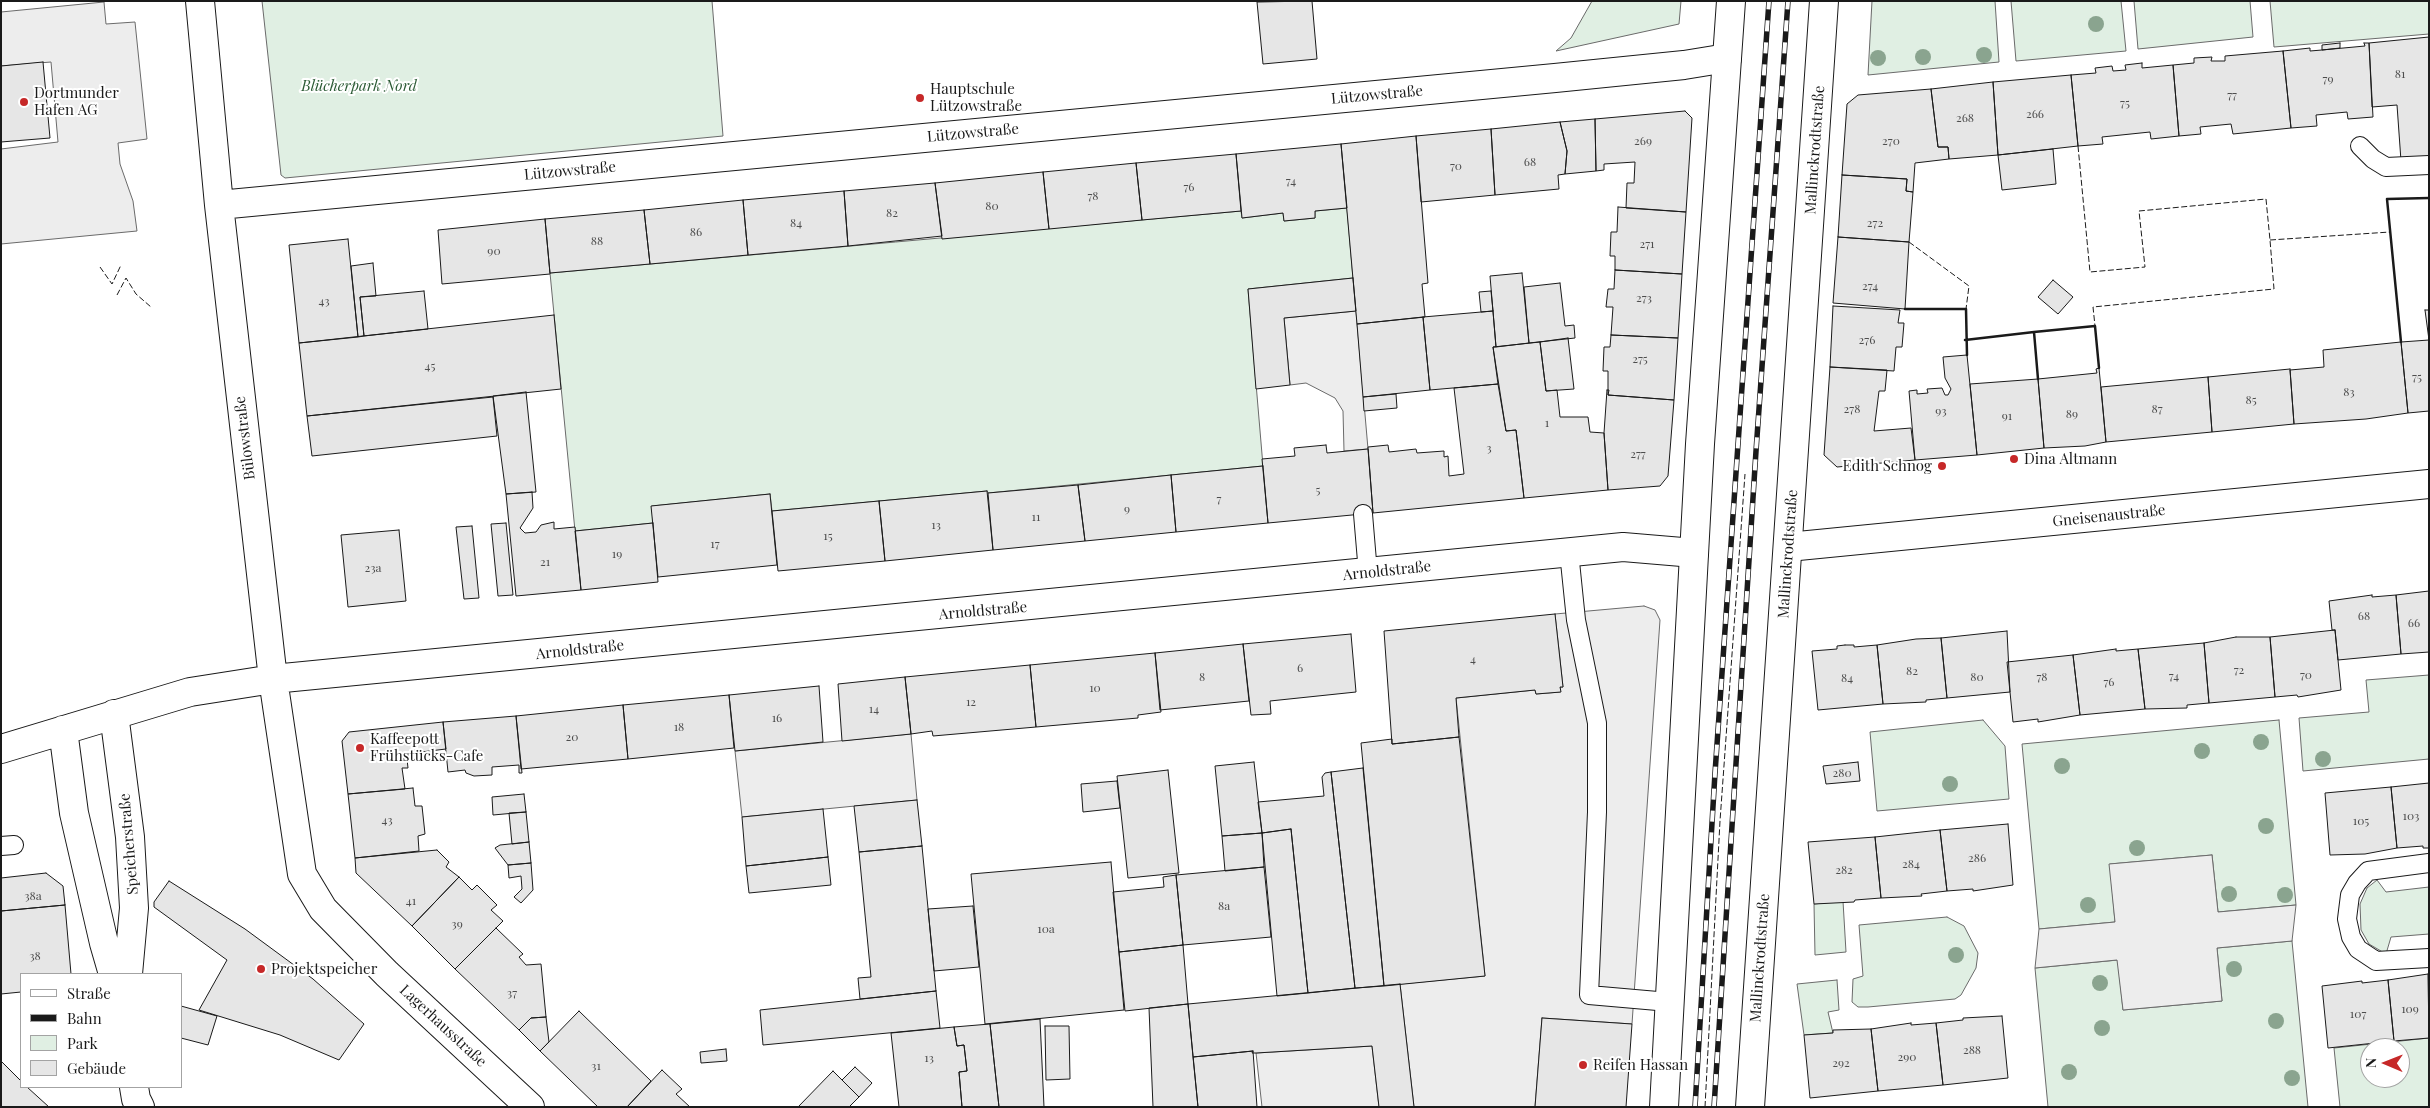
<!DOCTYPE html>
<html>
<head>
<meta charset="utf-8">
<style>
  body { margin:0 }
  #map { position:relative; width:2430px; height:1108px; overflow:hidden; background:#fff; font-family:"Playfair Display",serif }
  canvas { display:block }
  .frame { position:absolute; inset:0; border:2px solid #1a1a1a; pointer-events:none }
  .legend { position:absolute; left:20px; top:973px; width:162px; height:115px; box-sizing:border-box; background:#fff; border:1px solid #a3a3a3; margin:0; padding:6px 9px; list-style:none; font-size:15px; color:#1a1a1a }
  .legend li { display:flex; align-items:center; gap:10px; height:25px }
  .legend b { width:25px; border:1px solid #a3a3a3 }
  .north { position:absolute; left:2360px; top:1038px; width:50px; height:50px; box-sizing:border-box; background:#fff; border:1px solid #a3a3a3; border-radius:50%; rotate:271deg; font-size:14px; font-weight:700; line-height:20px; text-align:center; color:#1a1a1a }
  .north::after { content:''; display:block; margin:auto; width:18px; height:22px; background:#c62828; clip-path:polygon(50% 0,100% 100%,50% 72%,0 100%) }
</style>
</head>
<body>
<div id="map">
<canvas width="2430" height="1108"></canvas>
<div class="frame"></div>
<ul class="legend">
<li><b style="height:6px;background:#fff"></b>Straße</li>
<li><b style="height:6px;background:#1a1a1a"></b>Bahn</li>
<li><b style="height:14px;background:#e0efe3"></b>Park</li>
<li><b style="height:14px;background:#e6e6e6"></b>Gebäude</li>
</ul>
<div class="north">N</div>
</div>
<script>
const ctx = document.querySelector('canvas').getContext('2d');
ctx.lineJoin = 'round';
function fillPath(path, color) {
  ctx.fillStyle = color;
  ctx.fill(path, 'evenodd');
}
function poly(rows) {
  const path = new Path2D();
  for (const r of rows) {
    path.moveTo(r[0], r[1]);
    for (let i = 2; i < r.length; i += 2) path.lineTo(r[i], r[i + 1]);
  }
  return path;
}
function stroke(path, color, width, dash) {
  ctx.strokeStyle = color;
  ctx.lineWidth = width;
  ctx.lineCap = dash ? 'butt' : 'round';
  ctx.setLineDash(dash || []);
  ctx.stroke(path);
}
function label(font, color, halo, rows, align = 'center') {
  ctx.font = font + ' "Playfair Display",serif';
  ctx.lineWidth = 4;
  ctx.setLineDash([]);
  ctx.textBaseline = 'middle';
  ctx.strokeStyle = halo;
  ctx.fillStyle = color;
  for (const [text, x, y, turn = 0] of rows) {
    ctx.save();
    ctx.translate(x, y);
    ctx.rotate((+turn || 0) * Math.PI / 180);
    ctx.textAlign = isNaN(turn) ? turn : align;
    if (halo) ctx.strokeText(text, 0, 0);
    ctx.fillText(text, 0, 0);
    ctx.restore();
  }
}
const green = poly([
  [262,1,712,1,723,136,285,178,281,175,262,1],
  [1592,1,1681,1,1679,24,1556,51,1571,38,1592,1],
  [1872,1,1995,1,1999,62,1868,75,1872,1],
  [2011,1,2121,1,2126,51,2016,61,2011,1],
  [2134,1,2250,1,2253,37,2138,49,2134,1],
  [2270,1,2429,1,2429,34,2274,47,2270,1],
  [1347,208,1353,278,1248,289,1263,466,988,493,987,491,772,511,770,494,652,506,653,523,575,531,550,273,1241,211,1242,218,1283,213,1284,221,1315,218,1315,211,1347,208],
  [2429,675,2429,759,2303,771,2299,718,2369,712,2366,680,2429,675],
  [1983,720,2005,746,2009,799,1877,811,1870,732,1983,720],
  [2279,720,2296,905,2218,912,2212,855,2110,864,2115,922,2039,929,2022,744,2279,720],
  [2377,880,2386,892,2429,887,2429,934,2391,937,2386,954,2369,944,2361,930,2360,904,2367,888,2377,880],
  [1843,901,1846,952,1815,955,1814,904,1843,901],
  [1947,917,1964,926,1978,953,1976,968,1961,995,1955,999,1868,1007,1858,1007,1852,1002,1853,979,1863,976,1859,925,1947,917],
  [2292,941,2308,1107,2048,1107,2035,968,2118,960,2123,1010,2222,1001,2217,948,2292,941],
  [1837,980,1839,1010,1828,1012,1833,1033,1804,1035,1797,984,1837,980],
  [2429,1038,2429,1107,2340,1107,2334,1048,2429,1038],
  [2370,1048,2400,1048,2400,1078,2370,1078,2370,1048]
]);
const parking = poly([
  [104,2,106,24,135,22,147,139,118,143,120,164,133,201,137,231,1,244,1,149,58,142,51,62,1,66,1,12,104,2],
  [1356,311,1368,449,1344,451,1343,411,1335,398,1306,383,1290,385,1284,318,1356,311],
  [1644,606,1655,610,1660,620,1632,1024,1542,1018,1535,1107,1414,1107,1400,984,1485,976,1456,698,1535,690,1536,694,1560,692,1560,687,1563,687,1555,614,1644,606],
  [911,734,917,800,742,817,735,751,911,734],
  [2212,855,2218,912,2296,905,2292,941,2217,948,2222,1001,2123,1010,2117,960,2035,968,2039,929,2115,922,2109,864,2212,855],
  [1372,1046,1379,1107,1262,1107,1256,1053,1372,1046]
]);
const building = poly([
  [1312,1,1317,59,1263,64,1257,2,1312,1],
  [2429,37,2429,158,2401,161,2397,105,2372,107,2369,43,2429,37],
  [2340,43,2340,48,2322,50,2322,45,2340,43],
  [2364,43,2369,43,2373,117,2348,119,2347,112,2316,115,2317,126,2291,128,2283,51,2310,48,2310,51,2322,50,2365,46,2364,43],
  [2283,51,2291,128,2233,134,2231,124,2200,127,2201,134,2179,136,2173,65,2194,63,2194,58,2212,57,2211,61,2225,61,2225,56,2283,51],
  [43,62,50,138,1,142,1,66,43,62],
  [2142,63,2142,68,2173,65,2179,136,2151,139,2150,132,2102,137,2103,144,2078,146,2071,75,2096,73,2095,68,2112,66,2113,71,2126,70,2125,65,2142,63],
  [2071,75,2078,146,1998,155,1993,82,2071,75],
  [1993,82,1998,155,1949,159,1948,147,1938,147,1931,89,1993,82],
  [1931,89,1938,147,1948,147,1949,159,1915,163,1913,192,1906,191,1907,179,1842,175,1847,104,1858,95,1931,89],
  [1685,111,1692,118,1686,212,1626,208,1627,183,1634,183,1635,162,1604,164,1604,170,1596,171,1595,119,1685,111],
  [1595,119,1596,171,1565,174,1567,151,1560,122,1595,119],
  [1560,122,1567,151,1565,174,1558,175,1559,189,1495,195,1491,129,1560,122],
  [1491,129,1495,195,1421,202,1416,136,1491,129],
  [1416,136,1428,283,1422,284,1425,317,1357,324,1341,144,1416,136],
  [1341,144,1347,208,1315,211,1315,218,1284,221,1283,213,1242,218,1236,154,1341,144],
  [2053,149,2056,184,2002,190,1998,155,2053,149],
  [1236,154,1241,211,1142,220,1136,163,1236,154],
  [1136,163,1142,220,1049,229,1043,172,1136,163],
  [1043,172,1049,229,942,239,935,183,1043,172],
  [1842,175,1907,179,1906,191,1913,192,1909,242,1838,237,1842,175],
  [935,183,942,236,848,246,844,191,935,183],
  [844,191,848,246,748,255,743,200,844,191],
  [743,200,748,255,650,264,644,210,743,200],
  [1618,207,1686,212,1682,274,1615,270,1615,256,1610,256,1611,232,1617,232,1618,207],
  [644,210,650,264,550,273,545,219,644,210],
  [545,219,550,274,442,284,438,230,545,219],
  [1838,237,1909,242,1905,309,1833,303,1838,237],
  [348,239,358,337,299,343,289,245,348,239],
  [373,263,376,296,360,297,364,336,358,337,351,266,373,263],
  [1615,270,1682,274,1678,338,1611,335,1613,307,1606,307,1608,289,1614,289,1615,270],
  [1522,273,1529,343,1496,347,1490,276,1522,273],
  [1353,278,1356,311,1284,318,1290,385,1256,389,1248,289,1353,278],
  [2053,280,2073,297,2058,314,2038,297,2053,280],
  [1560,283,1565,326,1574,325,1575,338,1529,343,1524,287,1560,283],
  [424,291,428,329,364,336,360,297,424,291],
  [1491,291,1493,311,1481,312,1479,292,1491,291],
  [1833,306,1900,310,1898,323,1904,323,1902,347,1896,347,1894,371,1830,367,1833,306],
  [2425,310,2429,310,2429,411,2408,413,2401,342,2429,340,2425,310],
  [1493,311,1496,347,1493,347,1498,384,1430,390,1423,317,1493,311],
  [554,315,561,389,307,416,299,343,554,315],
  [1423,317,1430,390,1363,397,1357,324,1423,317],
  [1611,335,1678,338,1674,400,1608,395,1608,371,1603,371,1604,347,1610,347,1611,335],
  [1568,338,1574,389,1546,391,1540,342,1568,338],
  [1540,342,1546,391,1557,390,1560,417,1588,417,1590,432,1604,433,1608,490,1524,498,1516,430,1506,431,1493,347,1540,342],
  [2401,342,2408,413,2366,419,2294,424,2290,370,2324,367,2323,350,2401,342],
  [1967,355,1977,455,1915,460,1909,391,1917,390,1917,394,1928,393,1927,389,1942,388,1945,395,1948,395,1951,389,1945,378,1943,357,1967,355],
  [1830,367,1887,370,1885,391,1879,391,1874,431,1911,428,1915,460,1837,467,1824,455,1830,367],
  [2099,368,2106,442,2085,446,2044,448,2038,379,2097,373,2096,369,2099,368],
  [2290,369,2294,424,2212,432,2208,377,2290,369],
  [2208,377,2212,432,2106,442,2101,387,2208,377],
  [2038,379,2044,448,1977,455,1970,384,2038,379],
  [1498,384,1506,431,1516,430,1524,498,1373,513,1368,447,1388,445,1389,452,1416,449,1417,453,1444,451,1444,457,1448,456,1449,476,1464,474,1454,388,1498,384],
  [1607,390,1609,390,1608,395,1674,400,1668,476,1660,486,1608,490,1604,433,1607,390],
  [526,392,536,492,506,494,493,396,526,392],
  [1396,394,1397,408,1364,411,1363,397,1396,394],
  [493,397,497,436,312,456,307,416,493,397],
  [1326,445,1327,453,1368,449,1373,513,1268,523,1262,459,1295,456,1294,448,1326,445],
  [1263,466,1268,523,1176,532,1171,475,1263,466],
  [1171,475,1176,532,1085,541,1078,485,1171,475],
  [1078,485,1085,541,993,550,988,493,1078,485],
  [987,491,993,550,885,561,879,501,987,491],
  [532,492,533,508,520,528,525,533,536,532,541,525,554,522,554,529,575,527,581,590,516,596,506,494,532,492],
  [770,494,777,565,658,577,651,506,770,494],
  [879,501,885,561,778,571,772,511,879,501],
  [506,523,513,595,498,596,491,524,506,523],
  [653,523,658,582,581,590,575,531,653,523],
  [472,526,479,598,464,599,456,527,472,526],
  [399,530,406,601,348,607,341,535,399,530],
  [2429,591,2429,652,2401,654,2396,595,2429,591],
  [2372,595,2372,597,2396,595,2401,654,2338,660,2335,630,2332,630,2329,601,2372,595],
  [1555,614,1563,687,1560,687,1561,692,1536,694,1535,690,1456,698,1459,737,1392,744,1384,631,1555,614],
  [2335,630,2341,690,2298,697,2297,695,2275,697,2270,637,2335,630],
  [2007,631,2010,692,1947,698,1941,638,2007,631],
  [1351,634,1356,692,1270,701,1271,714,1251,715,1243,644,1351,634],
  [2236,637,2270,637,2275,697,2209,703,2204,643,2236,637],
  [1941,638,1947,698,1926,700,1926,702,1883,704,1877,645,1916,639,1941,638],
  [2204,643,2209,703,2187,705,2187,708,2145,709,2138,649,2204,643],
  [1243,644,1249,701,1160,710,1155,653,1243,644],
  [1845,645,1854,645,1854,647,1877,645,1883,704,1818,710,1812,651,1837,649,1837,646,1845,645],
  [2116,649,2116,651,2138,649,2145,709,2080,715,2073,655,2116,649],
  [1155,653,1161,712,1138,715,1138,718,1036,727,1030,665,1155,653],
  [2073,655,2080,715,2038,722,2038,719,2013,722,2007,662,2073,655],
  [1030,665,1036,727,933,736,932,731,911,734,905,677,1030,665],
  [905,677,911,734,842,741,838,684,905,677],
  [819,686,823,742,735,751,729,695,819,686],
  [729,695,734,748,628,759,623,705,729,695],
  [623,705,628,759,521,769,516,716,623,705],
  [516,716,522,773,519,773,519,765,492,767,492,775,474,776,466,773,465,770,448,772,443,722,516,716],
  [443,722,446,749,413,753,414,759,407,759,408,768,402,768,405,789,348,794,342,741,349,732,443,722],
  [1459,737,1485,976,1384,986,1361,743,1392,739,1392,744,1459,737],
  [1254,762,1262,833,1222,836,1215,766,1254,762],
  [1858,762,1860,781,1826,784,1823,766,1858,762],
  [1363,768,1384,986,1355,988,1331,772,1363,768],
  [1168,770,1179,873,1128,878,1117,776,1168,770],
  [1331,772,1355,988,1308,993,1291,829,1262,833,1258,802,1324,796,1322,777,1325,773,1331,772],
  [1117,781,1120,808,1083,812,1081,784,1117,781],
  [2429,783,2429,848,2423,848,2423,846,2397,848,2391,787,2429,783],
  [2391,787,2397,848,2365,854,2330,855,2325,793,2391,787],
  [413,788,415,806,422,806,425,834,418,836,419,851,355,858,348,794,413,788],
  [524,794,526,812,493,815,492,797,524,794],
  [917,800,922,846,859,852,854,806,917,800],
  [823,809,828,857,746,866,742,817,823,809],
  [526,812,529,842,512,844,509,813,526,812],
  [2008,824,2013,885,1973,891,1973,889,1947,891,1940,830,2008,824],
  [1291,829,1308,993,1277,996,1262,833,1291,829],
  [1940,830,1947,891,1921,894,1922,896,1881,898,1875,837,1940,830],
  [1262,833,1264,867,1225,871,1222,836,1262,833],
  [1875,837,1881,898,1855,900,1854,902,1814,904,1808,842,1875,837],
  [529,842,531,863,508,865,495,848,500,845,529,842],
  [922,846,936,991,860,999,858,978,871,977,859,852,922,846],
  [437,850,449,862,446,867,459,877,412,926,356,873,355,858,437,850],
  [828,857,831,885,749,893,746,866,828,857],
  [1111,862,1124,1010,985,1024,971,874,1111,862],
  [531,863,533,890,521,903,514,897,522,889,521,876,509,878,508,865,531,863],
  [1264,867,1271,937,1183,945,1176,875,1264,867],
  [46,873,63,886,65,905,1,911,1,878,46,873],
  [1176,875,1183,945,1119,952,1113,892,1164,887,1163,877,1176,875],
  [459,877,472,890,477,885,497,905,491,910,503,921,455,969,412,926,459,877],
  [169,881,245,929,313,979,364,1024,339,1060,280,1035,199,1010,227,960,154,907,154,902,169,881],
  [65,905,71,974,21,974,21,992,1,994,1,911,65,905],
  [973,906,979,967,934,971,928,909,973,906],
  [496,928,523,954,519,957,526,965,541,964,546,1017,531,1018,519,1030,455,969,496,928],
  [1183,945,1188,1004,1125,1011,1119,952,1183,945],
  [2428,974,2429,1038,2394,1041,2388,980,2428,974],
  [2388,980,2394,1041,2328,1048,2322,986,2362,981,2362,983,2388,980],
  [1400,984,1414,1107,1379,1107,1372,1046,1256,1053,1252,1053,1253,1051,1193,1057,1188,1004,1400,984],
  [936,991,940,1028,763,1045,760,1010,936,991],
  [1188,1004,1198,1107,1153,1107,1149,1008,1188,1004],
  [181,1006,217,1016,208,1045,181,1038,181,1006],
  [579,1011,651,1081,627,1107,598,1107,540,1051,579,1011],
  [2002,1016,2008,1078,1943,1085,1936,1023,1963,1020,1963,1018,2002,1016],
  [546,1017,549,1042,540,1051,519,1030,531,1018,546,1017],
  [1542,1018,1632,1024,1626,1107,1535,1107,1542,1018],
  [1040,1019,1044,1107,999,1107,990,1024,1040,1019],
  [1911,1023,1911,1025,1936,1023,1943,1085,1878,1091,1871,1029,1911,1023],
  [990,1024,999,1107,962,1107,959,1072,967,1071,964,1045,957,1046,954,1027,990,1024],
  [1045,1026,1069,1026,1070,1079,1046,1080,1045,1026],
  [954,1027,957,1046,964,1045,967,1071,959,1072,962,1107,899,1107,891,1033,954,1027],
  [1871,1029,1878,1091,1810,1098,1804,1035,1833,1033,1833,1030,1871,1029],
  [726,1049,727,1061,701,1063,700,1052,726,1049],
  [1253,1051,1257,1107,1198,1107,1193,1057,1253,1051],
  [1,1061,21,1081,21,1087,27,1087,49,1107,1,1107,1,1061],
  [855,1067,872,1083,859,1097,842,1080,855,1067],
  [662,1070,682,1089,676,1094,690,1107,627,1107,662,1070],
  [833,1071,859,1097,849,1107,798,1107,833,1071]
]);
const service = poly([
  [2360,146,2373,159,2386,167,2429,165],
  [1363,514,1368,573],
  [1569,552,1576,620,1597,723,1597,812,1589,995,1669,1002],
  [1,846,14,845],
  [2429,863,2368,871,2357,883,2350,895,2347,919,2351,937,2358,949,2376,961,2429,958]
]);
const minor = poly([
  [200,1,219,205,273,679,302,874,323,909,387,974,530,1107],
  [219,205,1555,78,1684,65,1727,58],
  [1788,547,2429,484],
  [114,714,130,837,134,908,128,974],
  [63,730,74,813,104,943,113,974],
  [1,749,190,692,273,679,1623,547,1694,553],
  [134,1087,136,1099,140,1107]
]);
const primary = poly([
  [1664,1107,1700,444,1731,1],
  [1750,1107,1824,1]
]);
const rail = poly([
  [1695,1107,1715,773,1769,1],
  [1714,1107,1756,451,1788,1]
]);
const fence = poly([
  [2078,146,2090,272,2145,267,2139,211,2266,199,2270,240,2274,289,2093,307,2095,326],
  [2270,240,2390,232],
  [1909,242,1969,286,1966,309],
  [100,267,112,284,121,265],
  [117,295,126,278,136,294,151,307],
  [1705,1107,1720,821,1745,474]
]);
const wall = poly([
  [1905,309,1966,309,1967,355],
  [1965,340,2034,332],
  [2401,342,2387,199,2429,198],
  [2038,379,2034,332,2095,326,2099,368]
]);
const trees = [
  [2096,24],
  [1984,55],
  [1923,57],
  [1878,58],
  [2261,742],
  [2202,751],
  [2323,759],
  [2062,766],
  [1950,784],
  [2266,826],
  [2137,848],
  [2229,894],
  [2285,895],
  [2088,905],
  [1956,955],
  [2234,969],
  [2100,983],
  [2276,1021],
  [2102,1028],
  [2069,1072],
  [2292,1078]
];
const markers = [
  [920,98,5,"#c62828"],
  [24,102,5,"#c62828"],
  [2014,459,5,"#c62828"],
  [1942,466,5,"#c62828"],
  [360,748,5,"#c62828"],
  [261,969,5,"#c62828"],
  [1583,1065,5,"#c62828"]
];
const numberNames = [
  ["81",2400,74],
  ["79",2328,79],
  ["77",2232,95],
  ["75",2125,103],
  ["266",2035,114],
  ["268",1965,118],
  ["269",1643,141],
  ["270",1891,141],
  ["68",1530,162],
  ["70",1456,166],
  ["74",1291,181],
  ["76",1189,187],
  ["78",1093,196],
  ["80",992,206],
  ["82",892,213],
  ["84",796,223],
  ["272",1875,223],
  ["86",696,232],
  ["88",597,241],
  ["271",1647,244],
  ["90",494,251],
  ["274",1870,286],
  ["273",1644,298],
  ["43",324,301],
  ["276",1867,340],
  ["275",1640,359],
  ["45",430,366],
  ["75",2417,377],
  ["83",2349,392],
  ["85",2251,400],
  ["278",1852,409],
  ["87",2157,409],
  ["93",1941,411],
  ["89",2072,414],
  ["91",2007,416],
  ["1",1547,423],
  ["3",1489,448],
  ["277",1638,454],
  ["5",1318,490],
  ["7",1219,499],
  ["9",1127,509],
  ["11",1036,517],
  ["13",936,525],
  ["15",828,536],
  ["17",715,544],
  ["19",617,554],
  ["21",545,562],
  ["23a",373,568],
  ["68",2364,616],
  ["66",2414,623],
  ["4",1473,659],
  ["6",1300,668],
  ["72",2239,670],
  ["82",1912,671],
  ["70",2306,675],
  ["74",2174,676],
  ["8",1202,677],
  ["80",1977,677],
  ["78",2042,677],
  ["84",1847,678],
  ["76",2109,682],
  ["10",1095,688],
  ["12",971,702],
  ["14",874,709],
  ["16",777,718],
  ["18",679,727],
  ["20",572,737],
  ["280",1842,773],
  ["103",2411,816],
  ["43",387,820],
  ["105",2361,821],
  ["286",1977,858],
  ["284",1911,864],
  ["282",1844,870],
  ["38a",33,896],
  ["41",411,901],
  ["8a",1224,906],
  ["39",457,924],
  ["10a",1046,929],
  ["38",35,956],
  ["37",512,993],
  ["109",2410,1009],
  ["107",2358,1014],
  ["288",1972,1050],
  ["290",1907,1057],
  ["13",929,1058],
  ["292",1841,1063],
  ["31",596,1066]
];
const parkNames = [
  ["Blücherpark Nord",359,86]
];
const poiNames = [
  ["Hauptschule",930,89],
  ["Lützowstraße",930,106],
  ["Dortmunder",34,93],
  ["Hafen AG",34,110],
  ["Dina Altmann",2024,459],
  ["Edith Schnog",1932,466,"right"],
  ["Kaffeepott",370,739],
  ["Frühstücks-Cafe",370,756],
  ["Projektspeicher",271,969],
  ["Reifen Hassan",1593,1065]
];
const streetNames = [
  ["Lützowstraße",1377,95,-5],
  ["Lützowstraße",973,133,-5],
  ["Mallinckrodtstraße",1815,150,-86],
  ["Lützowstraße",570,171,-5],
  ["Bülowstraße",245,438,-97],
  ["Gneisenaustraße",2109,516,-6],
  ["Mallinckrodtstraße",1788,554,-86],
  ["Arnoldstraße",1387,571,-6],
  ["Arnoldstraße",983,611,-5],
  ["Arnoldstraße",580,650,-6],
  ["Speicherstraße",129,844,-95],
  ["Mallinckrodtstraße",1760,958,-86],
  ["Lagerhausstraße",443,1026,43]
];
fillPath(green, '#e0efe3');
stroke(green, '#6a6a6a', 1);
fillPath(parking, '#ededed');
stroke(parking, '#6a6a6a', 1);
fillPath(building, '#e6e6e6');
stroke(building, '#1a1a1a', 1);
stroke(service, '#1a1a1a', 20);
stroke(minor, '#1a1a1a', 30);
stroke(primary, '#1a1a1a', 30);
stroke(service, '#fff', 18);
stroke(minor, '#fff', 28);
stroke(primary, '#fff', 28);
stroke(rail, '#1a1a1a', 5.5);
stroke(rail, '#fff', 4, [11]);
stroke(fence, '#1a1a1a', 1, [6, 2.5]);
stroke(wall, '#1a1a1a', 2.5);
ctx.fillStyle = '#8aa48f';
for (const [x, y] of trees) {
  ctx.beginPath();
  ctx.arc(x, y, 8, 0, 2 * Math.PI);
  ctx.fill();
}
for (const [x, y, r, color] of markers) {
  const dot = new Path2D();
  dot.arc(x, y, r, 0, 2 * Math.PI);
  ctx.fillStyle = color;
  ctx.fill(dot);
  stroke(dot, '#fff', 2);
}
label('12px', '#4d4d4d', null, numberNames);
label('italic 15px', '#2b5a34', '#fff', parkNames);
label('15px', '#1a1a1a', '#fff', poiNames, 'left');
label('15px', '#1a1a1a', '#fff', streetNames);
</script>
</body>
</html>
